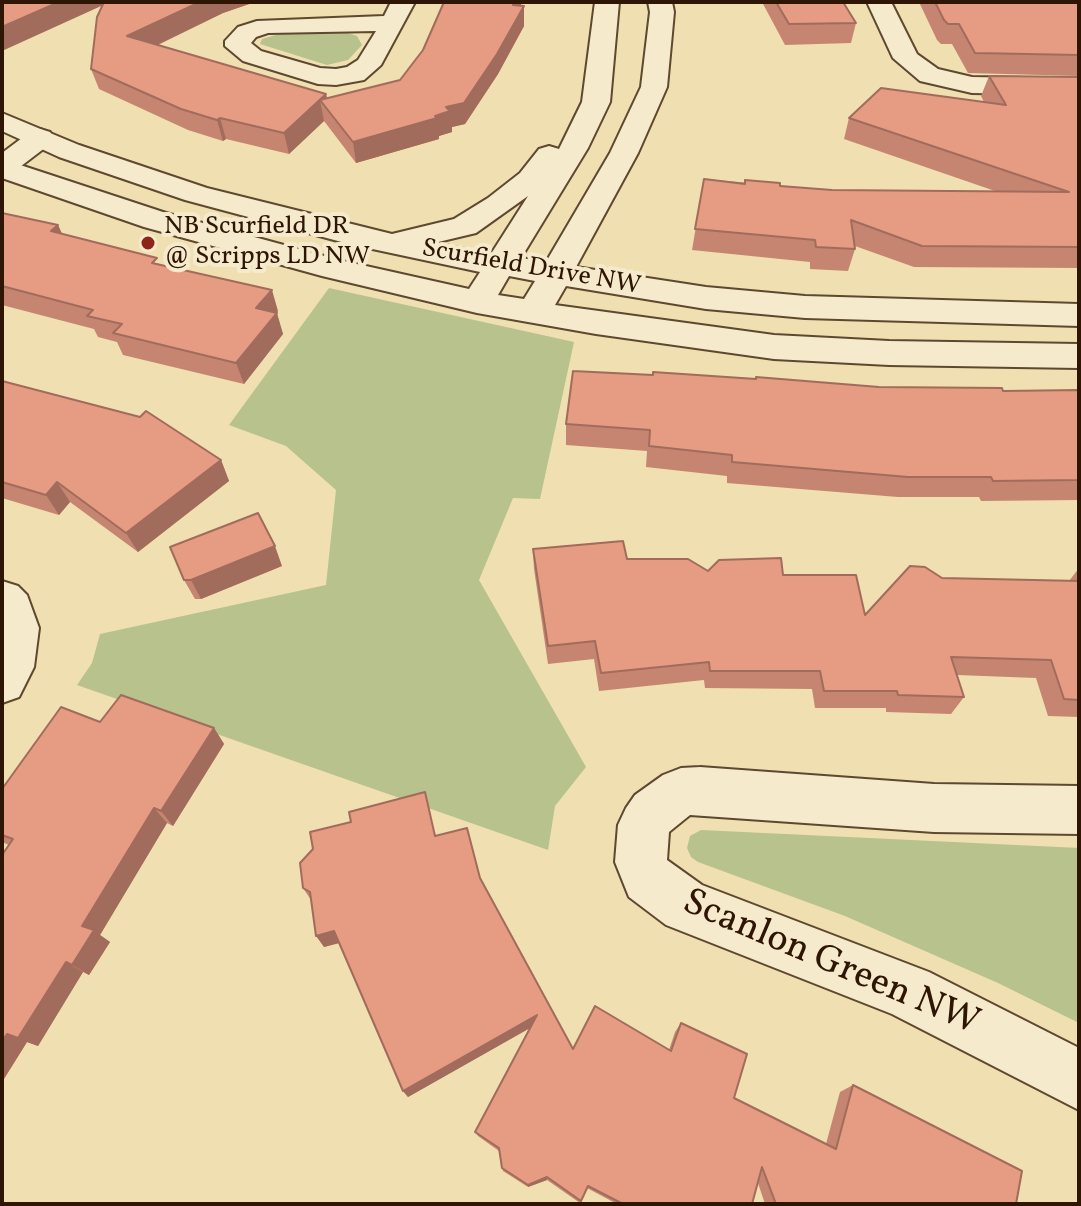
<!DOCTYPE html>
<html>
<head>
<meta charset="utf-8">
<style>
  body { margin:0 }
  #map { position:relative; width:1081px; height:1206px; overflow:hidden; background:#efdfb1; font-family:Vollkorn,serif }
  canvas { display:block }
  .frame { position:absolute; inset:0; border:4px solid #2e1504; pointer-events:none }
</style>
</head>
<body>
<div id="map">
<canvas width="1081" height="1206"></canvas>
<div class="frame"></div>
</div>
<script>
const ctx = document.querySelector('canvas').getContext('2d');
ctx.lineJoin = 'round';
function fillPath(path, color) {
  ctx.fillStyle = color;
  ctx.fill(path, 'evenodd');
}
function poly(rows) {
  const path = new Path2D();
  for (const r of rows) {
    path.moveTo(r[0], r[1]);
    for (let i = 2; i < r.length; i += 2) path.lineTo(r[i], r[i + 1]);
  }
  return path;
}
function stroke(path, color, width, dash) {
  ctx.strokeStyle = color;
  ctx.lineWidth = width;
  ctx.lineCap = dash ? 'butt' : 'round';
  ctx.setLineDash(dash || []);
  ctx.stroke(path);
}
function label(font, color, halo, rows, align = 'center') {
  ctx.font = font + ' Vollkorn,serif';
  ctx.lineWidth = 8;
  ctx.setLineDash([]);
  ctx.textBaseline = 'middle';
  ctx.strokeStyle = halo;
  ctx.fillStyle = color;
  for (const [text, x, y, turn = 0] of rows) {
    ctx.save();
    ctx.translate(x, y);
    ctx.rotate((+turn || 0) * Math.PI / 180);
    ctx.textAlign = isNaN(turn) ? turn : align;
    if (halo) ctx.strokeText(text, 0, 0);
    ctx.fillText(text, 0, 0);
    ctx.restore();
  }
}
const green = poly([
  [348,33,357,36,362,45,348,60,327,65,260,44,262,39,279,34],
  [329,288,574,342,540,499,513,498,479,580,586,767,555,806,548,850,77,685,92,663,100,634,326,585,336,490,286,446,229,425],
  [701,830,1079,848,1079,1023,998,983,845,916,698,862,691,857,687,848,690,836]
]);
const minor = poly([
  [391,2,415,2,381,65,364,80,336,85,318,84,243,61,225,46,225,41,238,27,257,21,384,16,391,2],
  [376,31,358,60,347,67,336,69,320,68,261,51,251,43,256,37,268,33,376,31],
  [867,2,891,2,917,54,938,69,972,77,1079,79,1079,95,972,93,920,81,893,58,867,2],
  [40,129,50,132,54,138,50,144,12,173,2,176,2,153,30,132,40,129],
  [2,581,18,586,27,595,39,628,34,667,19,697,2,703,2,581],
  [700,767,934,784,1079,786,1079,834,934,832,690,815,669,832,667,860,702,885,929,972,1079,1048,1079,1110,892,1014,666,925,629,897,615,862,618,825,626,808,635,795,663,775,681,768,700,767]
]);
const tertiary = poly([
  [595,2,619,2,610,102,588,148,521,258,546,262,610,153,641,87,650,12,648,2,672,2,674,12,667,87,638,153,576,267,706,287,805,296,1079,304,1079,326,805,318,706,309,566,286,555,305,774,335,889,341,1079,344,1079,368,889,365,774,359,596,334,477,313,322,276,144,227,2,178,2,159,166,213,339,260,469,289,480,272,349,244,185,200,59,157,2,131,2,113,79,145,207,188,392,234,454,219,488,198,520,173,539,149,549,146,559,149,582,102,595,2],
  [528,196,491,254,434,243,476,233,528,196],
  [509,276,535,281,524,299,498,295,509,276]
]);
const wall = poly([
  [2,2,255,2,223,13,158,45,326,94,327,98,400,80,521,6,524,6,524,26,498,74,465,124,452,127,452,132,439,136,439,139,356,163,324,121,289,154,226,139,223,141,188,130,99,89,91,69,102,6],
  [762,2,843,2,856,23,851,43,785,45],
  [919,2,1079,2,1079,76,968,73,952,44,941,44,937,40],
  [989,76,1079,77,1079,268,914,267,855,246,855,249,848,271,810,269,810,262,692,250,704,179,832,190,995,191,844,139,849,118,984,102,981,96],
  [2,213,58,225,62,234,159,264,278,311,276,313,283,334,244,384,123,355,117,342,98,337,94,329,2,305],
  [2,381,221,460,229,481,138,552,70,502,59,515,2,498],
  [879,387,1003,391,1079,390,1079,500,981,501,979,497,898,497,727,483,727,476,646,467,647,451,566,445,566,424],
  [533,549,627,559,708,571,783,575,865,615,942,578,1069,581,1079,568,1079,717,1048,716,1036,678,957,675,964,697,951,714,886,712,886,708,815,708,812,689,705,688,704,680,599,691,594,659,548,664,534,569],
  [282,566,201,599,195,599,184,580],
  [100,722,214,728,224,744,173,826,167,823,100,935,110,942,89,975,83,972,38,1046,27,1042,2,1082,2,855,9,845,2,842,2,789],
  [480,878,573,1049,669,1050,675,1032,681,1023,734,1098,826,1144,840,1092,853,1085,1016,1204,765,1204,758,1183,752,1204,617,1204,587,1188,580,1203,547,1180,528,1187,503,1171,499,1151,478,1136,475,1132,530,1028,408,1097,403,1091,340,943,324,947,311,900,303,888]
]);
const shadedWall = poly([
  [59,2,110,2,2,51,2,27],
  [200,2,255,2,223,13,134,56,127,36],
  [514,2,522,2,514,24,524,6,524,26,498,74,465,124,452,127,452,132,439,136,439,139,356,163,353,142,435,116,446,107],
  [326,94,330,113,320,100,324,121,289,154,284,133],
  [220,118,226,139,223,141,217,120],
  [58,225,68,247,51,231],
  [272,290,278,311,263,329,256,308],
  [277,313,283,334,244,384,236,363],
  [221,460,229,481,138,552,126,533],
  [57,482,70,502,59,515,46,495],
  [275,546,282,566,201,599,191,580],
  [214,728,224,744,173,826,161,811],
  [154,808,167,823,100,935,110,942,89,975,72,965,82,926],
  [334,931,342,942,324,947,316,936],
  [66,962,83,972,38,1046,27,1042,2,1082,2,1041],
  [537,1015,537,1024,408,1097,403,1091],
  [547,1177,547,1180,528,1187,528,1185]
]);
const building = poly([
  [2,2,59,2,2,27,2,2],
  [104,2,200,2,127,36,326,94,284,133,220,118,217,120,181,109,91,69,97,17,104,2],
  [444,2,514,2,513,5,524,6,497,54,464,103,446,107,450,111,435,116,437,118,353,142,320,100,400,80,423,50,444,2],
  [776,2,843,2,856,23,789,24,776,2],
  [935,2,1079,2,1079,55,975,53,959,24,948,24,944,20,935,2],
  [989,76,1079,77,1079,247,922,246,851,220,855,249,816,247,815,240,695,229,704,179,745,184,745,180,780,183,780,186,832,190,1069,192,849,118,881,88,1006,105,989,76],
  [2,213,58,225,51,231,157,258,152,263,272,290,256,308,277,313,236,363,113,333,122,324,87,316,93,310,2,286,2,213],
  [573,371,653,375,653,372,756,379,756,377,879,387,1002,388,1003,391,1079,390,1079,480,993,481,991,477,908,477,732,462,732,455,649,446,650,430,566,424,573,371],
  [2,381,140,417,146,411,221,460,126,533,57,482,46,495,2,482,2,381],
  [258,513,275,546,191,580,184,580,170,547,258,513],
  [623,541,627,559,688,559,708,571,719,560,781,558,783,575,856,575,865,615,910,566,925,567,942,578,1079,581,1079,700,1064,699,1051,660,951,657,964,697,898,695,897,691,824,691,820,671,710,671,709,662,601,673,595,641,548,646,533,549,623,541],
  [121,695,214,728,161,811,154,808,82,926,94,930,72,965,66,962,18,1038,7,1034,2,1041,2,855,13,839,2,835,2,789,61,707,100,722,121,695],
  [425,792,435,836,467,828,480,878,573,1049,595,1006,671,1051,681,1023,747,1054,734,1098,836,1149,853,1085,1022,1171,1016,1204,776,1204,762,1167,752,1204,623,1204,588,1186,581,1201,547,1177,528,1185,502,1168,499,1148,475,1132,537,1015,403,1091,334,931,316,936,310,892,303,888,300,863,313,849,310,832,351,822,349,812,425,792]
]);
const markers = [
  [148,243,8,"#8f2418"]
];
const farPoinames = [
  ["NB Scurfield DR",164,228],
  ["@ Scripps LD NW",164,258]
];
const farStreetnames = [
  ["Scurfield Drive NW",531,269,10]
];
const nearStreetnames = [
  ["Scanlon Green NW",830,965,23]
];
fillPath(green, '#b7c28d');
stroke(minor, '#5e482f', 4);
stroke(tertiary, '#5e482f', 4);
fillPath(minor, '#f5eacc');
fillPath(tertiary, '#f5eacc');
fillPath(wall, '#c68571');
fillPath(shadedWall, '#a16c5c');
fillPath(building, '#e69b83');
stroke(building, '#a16c5c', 2);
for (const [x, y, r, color] of markers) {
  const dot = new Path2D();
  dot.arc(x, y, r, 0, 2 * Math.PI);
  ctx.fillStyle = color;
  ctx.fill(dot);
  stroke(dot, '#f5eacc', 3);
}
label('26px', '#2e1504', '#f5eacc', farPoinames, 'left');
label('26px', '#2e1504', '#f5eacc', farStreetnames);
label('38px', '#2e1504', '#f5eacc', nearStreetnames);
</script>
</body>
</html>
